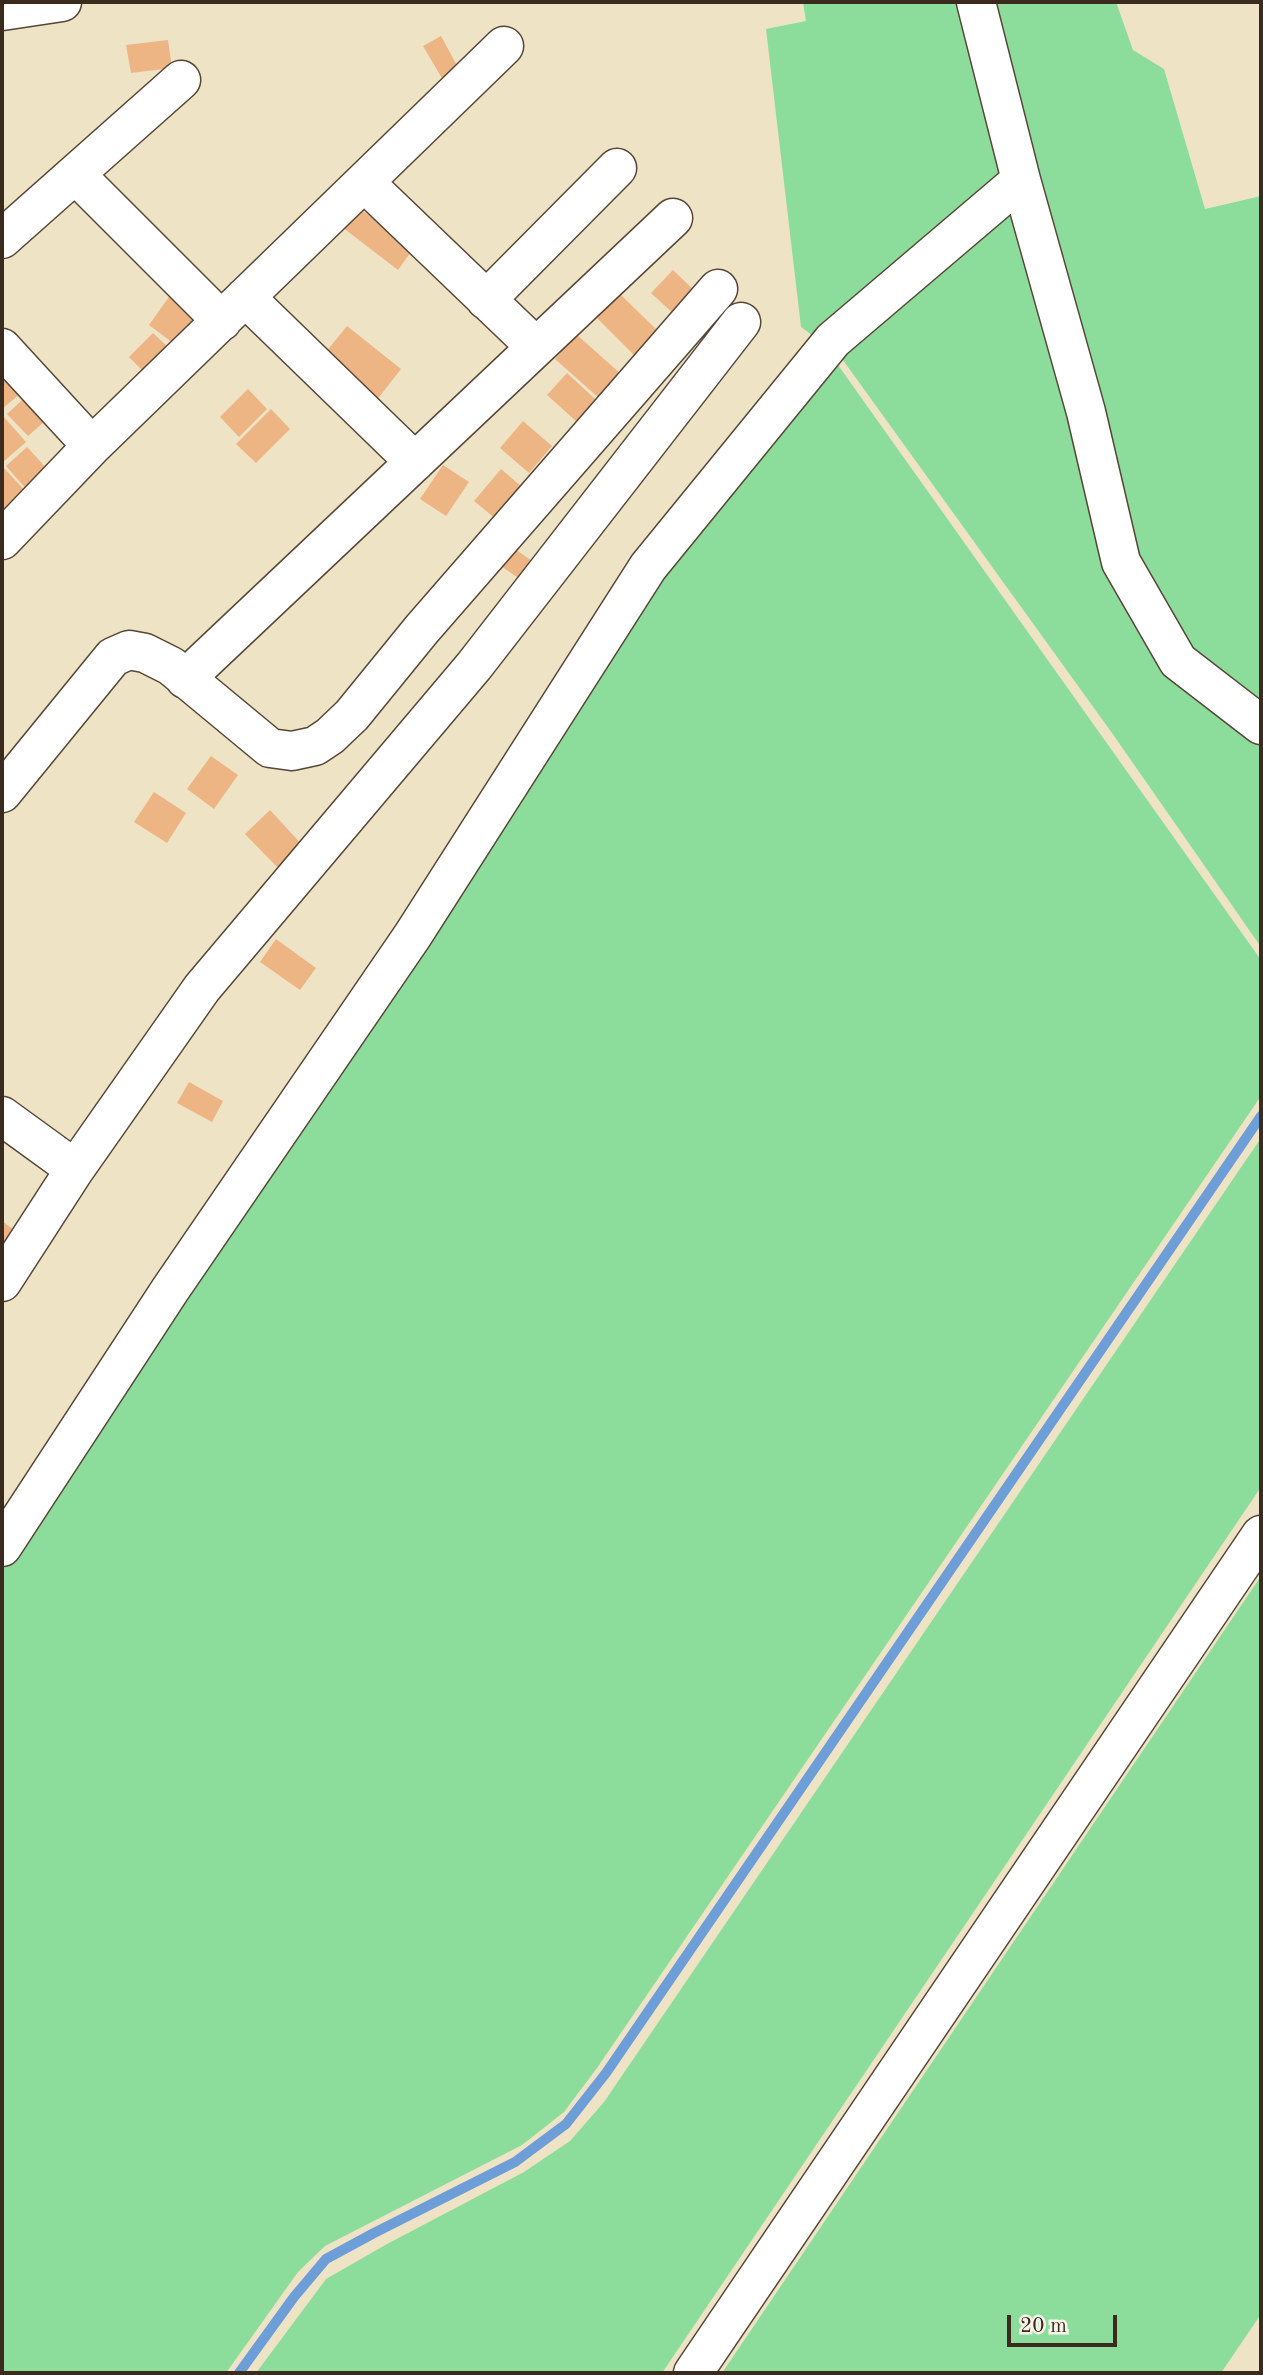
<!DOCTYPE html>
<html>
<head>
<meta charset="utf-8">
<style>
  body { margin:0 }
  #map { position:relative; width:1263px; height:2375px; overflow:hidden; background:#efe3c6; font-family:"Old Standard TT",serif }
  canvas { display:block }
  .frame { position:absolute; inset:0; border:4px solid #3b2a1e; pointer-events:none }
  .scale { position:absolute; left:1007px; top:2315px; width:110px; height:32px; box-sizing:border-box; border:4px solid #3b2a1e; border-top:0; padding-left:9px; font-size:21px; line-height:24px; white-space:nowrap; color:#3b2a1e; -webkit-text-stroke:5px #f7f3e8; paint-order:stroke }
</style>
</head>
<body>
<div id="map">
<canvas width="1263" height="2375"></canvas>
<div class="frame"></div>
<div class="scale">20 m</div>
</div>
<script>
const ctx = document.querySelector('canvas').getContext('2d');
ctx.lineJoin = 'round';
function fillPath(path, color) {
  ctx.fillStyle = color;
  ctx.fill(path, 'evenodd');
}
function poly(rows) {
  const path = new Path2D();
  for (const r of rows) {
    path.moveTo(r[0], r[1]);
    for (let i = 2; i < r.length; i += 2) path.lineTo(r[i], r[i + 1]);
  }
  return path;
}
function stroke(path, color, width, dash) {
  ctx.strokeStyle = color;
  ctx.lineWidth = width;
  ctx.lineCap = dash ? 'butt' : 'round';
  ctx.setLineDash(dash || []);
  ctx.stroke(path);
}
const green = poly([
  [803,2,1116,2,1133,50,1164,69,1205,209,1261,196,1261,947,1112,733,840,356,801,327,766,29,806,21],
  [833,358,1261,960,1261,1096,597,2068,564,2112,522,2145,325,2246,298,2272,226,2373,2,2373,2,1571,136,1362,634,611],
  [1261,1138,1261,1487,662,2373,256,2373,326,2279,387,2244,524,2172,570,2141,604,2102],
  [1261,1576,1261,2314,1221,2373,722,2373]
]);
const stream = poly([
  [239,2373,294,2297,326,2259,374,2233,515,2162,566,2124,606,2073,1261,1116]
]);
const building = poly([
  [441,36,460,71,443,80,423,46],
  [168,40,172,68,131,73,126,45],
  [354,204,413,249,398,270,338,224],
  [673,270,698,294,677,317,651,293],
  [176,287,205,308,177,346,149,325],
  [620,294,663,336,639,360,597,318],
  [347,326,401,369,376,401,321,358],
  [153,333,172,351,148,376,129,357],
  [576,334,631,383,609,407,555,359],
  [2,369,26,389,3,408,2,406],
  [567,373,608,411,588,432,547,395],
  [248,389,267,409,239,437,220,417],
  [31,392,52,415,28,436,7,414],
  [271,409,290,429,256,463,236,444],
  [3,416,26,442,2,463,2,417],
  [523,421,552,446,529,473,500,448],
  [27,447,50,472,28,491,6,466],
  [443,465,469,482,446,516,420,499],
  [2,466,28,494,2,517],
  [501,469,528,492,502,524,474,501],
  [511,546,543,569,530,586,498,564],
  [211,756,238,775,214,809,187,789],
  [154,792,186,813,167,843,134,822],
  [270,810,306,849,282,872,245,834],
  [276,939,316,968,300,990,260,962],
  [189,1082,223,1101,212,1122,177,1103],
  [2,1221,22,1236,2,1264]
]);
const minor = poly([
  [976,2,1021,180,1086,412,1121,562,1178,661,1261,725],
  [2,11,62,2],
  [75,174,222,321],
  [364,182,536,347],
  [2,239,181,80],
  [245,297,415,462],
  [486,300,617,168],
  [2,348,92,446],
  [2,540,92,446,504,46],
  [185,679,673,218],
  [2,793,113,657,129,650,145,653,171,666,270,748,292,751,315,746,330,736,352,715,422,629,718,289],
  [2,1116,75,1169],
  [2,1282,75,1169,202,988,474,666,741,322],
  [2,1547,170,1290,413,935,648,567,833,340,1021,180],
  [693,2373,1261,1535]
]);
fillPath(green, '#8cdd9c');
stroke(stream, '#6d9ed7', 10);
fillPath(building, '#edb484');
stroke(minor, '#564637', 41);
stroke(minor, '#fff', 38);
</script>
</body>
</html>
